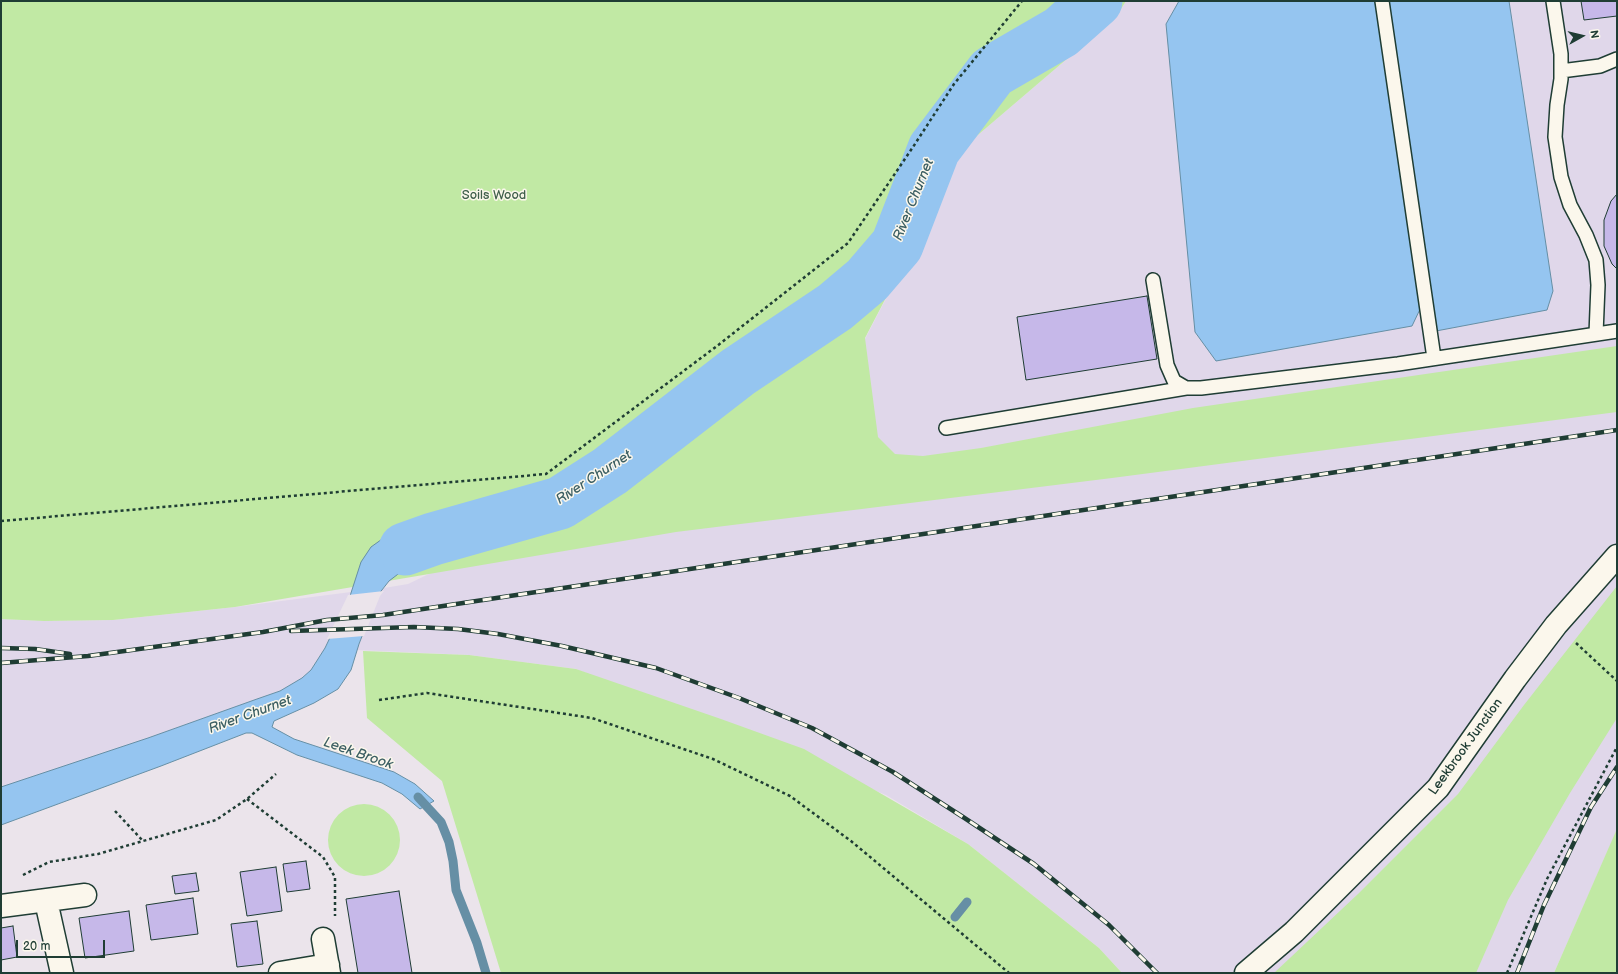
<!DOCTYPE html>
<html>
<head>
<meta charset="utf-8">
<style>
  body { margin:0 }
  #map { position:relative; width:1618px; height:974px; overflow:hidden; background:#ebe4eb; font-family:"Balsamiq Sans",sans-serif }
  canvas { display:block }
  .frame { position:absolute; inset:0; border:2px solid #1f3d34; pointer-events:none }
  .north { position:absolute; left:1562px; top:16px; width:40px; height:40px; -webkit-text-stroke:3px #fbf7ec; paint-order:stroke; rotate:82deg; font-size:11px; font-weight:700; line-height:16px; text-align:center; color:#1f3d34 }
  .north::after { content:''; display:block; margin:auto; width:14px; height:18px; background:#1f3d34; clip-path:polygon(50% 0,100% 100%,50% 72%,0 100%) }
  .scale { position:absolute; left:16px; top:940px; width:89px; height:18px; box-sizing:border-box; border:2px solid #1f3d34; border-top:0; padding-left:5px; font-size:12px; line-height:14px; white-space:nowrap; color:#1f3d34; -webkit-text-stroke:3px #fbf7ec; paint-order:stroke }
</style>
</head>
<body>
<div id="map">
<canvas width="1618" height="974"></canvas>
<div class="frame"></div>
<div class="north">N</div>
<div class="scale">20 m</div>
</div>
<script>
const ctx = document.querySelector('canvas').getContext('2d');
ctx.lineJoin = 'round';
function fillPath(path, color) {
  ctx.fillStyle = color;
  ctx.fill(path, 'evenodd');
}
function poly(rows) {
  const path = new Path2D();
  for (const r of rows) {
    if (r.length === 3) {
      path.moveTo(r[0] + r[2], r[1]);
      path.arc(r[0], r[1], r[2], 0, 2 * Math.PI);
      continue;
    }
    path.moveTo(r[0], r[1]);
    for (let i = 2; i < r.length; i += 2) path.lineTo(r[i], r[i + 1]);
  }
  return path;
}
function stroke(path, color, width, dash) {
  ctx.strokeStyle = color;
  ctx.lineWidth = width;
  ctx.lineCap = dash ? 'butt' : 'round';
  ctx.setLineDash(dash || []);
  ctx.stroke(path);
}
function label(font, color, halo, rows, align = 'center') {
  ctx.font = font + ' "Balsamiq Sans",sans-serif';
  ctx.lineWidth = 3;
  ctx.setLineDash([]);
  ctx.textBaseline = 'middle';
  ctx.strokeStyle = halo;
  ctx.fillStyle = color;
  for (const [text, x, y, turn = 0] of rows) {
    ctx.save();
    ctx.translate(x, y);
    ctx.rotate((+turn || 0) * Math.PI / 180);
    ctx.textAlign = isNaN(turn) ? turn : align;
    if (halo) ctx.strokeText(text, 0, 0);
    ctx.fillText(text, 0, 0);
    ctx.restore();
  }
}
const built = poly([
  [1126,1,1617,1,1617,830,1554,973,1122,973,1099,948,968,844,886,795,576,669,469,655,357,650,378,595,384,588,408,584,431,573,865,339,965,146,1116,17],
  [351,592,325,648,311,670,302,678,280,691,148,738,1,787,1,619,44,621,113,620,235,607]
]);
const green = poly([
  [1,1,1126,1,1116,17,965,146,865,338,878,437,895,454,923,456,981,448,1193,408,1617,346,1617,412,1112,478,676,532,235,607,113,620,44,621,1,619],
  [1617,586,1617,718,1570,793,1508,900,1476,973,1274,973,1358,894,1458,794,1524,705],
  [363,651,469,655,576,669,721,719,804,749,968,844,1099,948,1122,973,501,973,442,781,367,718],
  [364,840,36],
  [1617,830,1617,973,1554,973,1616,831]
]);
const water = poly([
  [1179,1,1375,1,1422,305,1412,326,1216,361,1195,332,1166,24,1179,1],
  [1389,1,1509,1,1553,291,1547,310,1436,331,1389,1],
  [472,512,478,540,446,548,425,557,406,568,389,581,378,595,359,644,351,670,338,689,314,703,274,721,272,727,294,739,394,772,415,784,434,801,420,809,402,794,382,783,297,755,252,733,246,733,161,766,1,825,1,787,148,738,257,699,280,691,302,678,311,670,325,648,350,596,361,562,371,547,385,537,407,529,435,521,472,512]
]);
const pier = poly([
  [384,591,380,596,364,636,327,639,348,595]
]);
const stream = poly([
  [418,797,441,822,449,842,453,861,456,890,477,943,486,973],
  [955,917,967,902]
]);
const river = poly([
  [405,549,433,539,560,503,610,471,738,372,835,307,867,280,897,245,934,149,992,72,1061,32,1096,1]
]);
const building = poly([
  [1581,1,1617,1,1617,16,1584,20,1581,1],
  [1617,194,1617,269,1612,264,1604,246,1604,220,1611,201,1617,194],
  [1147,296,1157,359,1026,380,1017,317,1147,296],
  [306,861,310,889,287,892,283,864,306,861],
  [276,867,282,911,247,916,240,872,276,867],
  [196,873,199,891,175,894,172,876,196,873],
  [399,891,412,973,358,973,346,899,399,891],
  [193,898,198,934,151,940,146,905,193,898],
  [129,911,134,951,85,958,79,918,129,911],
  [257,921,263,964,237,967,231,924,257,921],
  [13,926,17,957,1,960,1,928,13,926]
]);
const path = poly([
  [1,521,546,474,717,346,848,243,913,147,954,84,1022,1],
  [1576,643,1617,681],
  [379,700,427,693,592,718,713,759,790,796,851,841,1009,973],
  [247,799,323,857,335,877,335,916],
  [115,811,143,841],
  [23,875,49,862,98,854,216,820,247,799,276,774],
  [1507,973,1547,879,1617,747]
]);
const service = poly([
  [1382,1,1434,358],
  [1553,1,1561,54,1561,79,1557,105,1555,137,1561,177,1570,205,1586,235,1596,260,1598,285,1596,334],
  [1561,71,1600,66,1617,59],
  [1153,280,1167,365,1174,381,1186,388,1201,388,1398,364,1617,331],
  [946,428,1186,388]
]);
const minor = poly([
  [46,901,62,973],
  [1,906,85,895],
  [323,939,329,973],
  [280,973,328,965],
  [1246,973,1294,932,1438,788,1515,679,1556,625,1617,556]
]);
const rail = poly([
  [291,631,414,627,458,629,498,634,562,646,656,668,739,698,812,728,893,772,963,817,1034,864,1109,925,1157,973],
  [1,648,35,649,70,654],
  [1,663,88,656,263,632,327,620,383,615,1617,430],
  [1517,973,1544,905,1591,807,1617,767]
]);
const parkNames = [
  ["Soils Wood",494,196]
];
const streetNames = [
  ["Leekbrook Junction",1466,747,-54]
];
const waterNames = [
  ["River Churnet",914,200,-68],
  ["River Churnet",594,478,-33],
  ["River Churnet",250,715,-20],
  ["Leek Brook",358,754,19]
];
fillPath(built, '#e0d7ea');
fillPath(green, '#c1e9a4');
fillPath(water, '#95c5f0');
stroke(water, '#668fa5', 1);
fillPath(pier, '#ebe4eb');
stroke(stream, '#668fa5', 9);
stroke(river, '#95c5f0', 53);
fillPath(building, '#c6b8e9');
stroke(building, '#1f3d34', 1);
stroke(service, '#1f3d34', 16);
stroke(minor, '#1f3d34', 25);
stroke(path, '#1f3d34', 2.5, [3, 3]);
stroke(service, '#fbf7ec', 13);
stroke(minor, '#fbf7ec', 22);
stroke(rail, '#1f3d34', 4.5);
stroke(rail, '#fbf7ec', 3, [9]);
label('13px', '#3f5f4a', '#fbf7ec', parkNames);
label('13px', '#1f3d34', '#fbf7ec', streetNames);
label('italic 14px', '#3c5f63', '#fbf7ec', waterNames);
</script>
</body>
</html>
